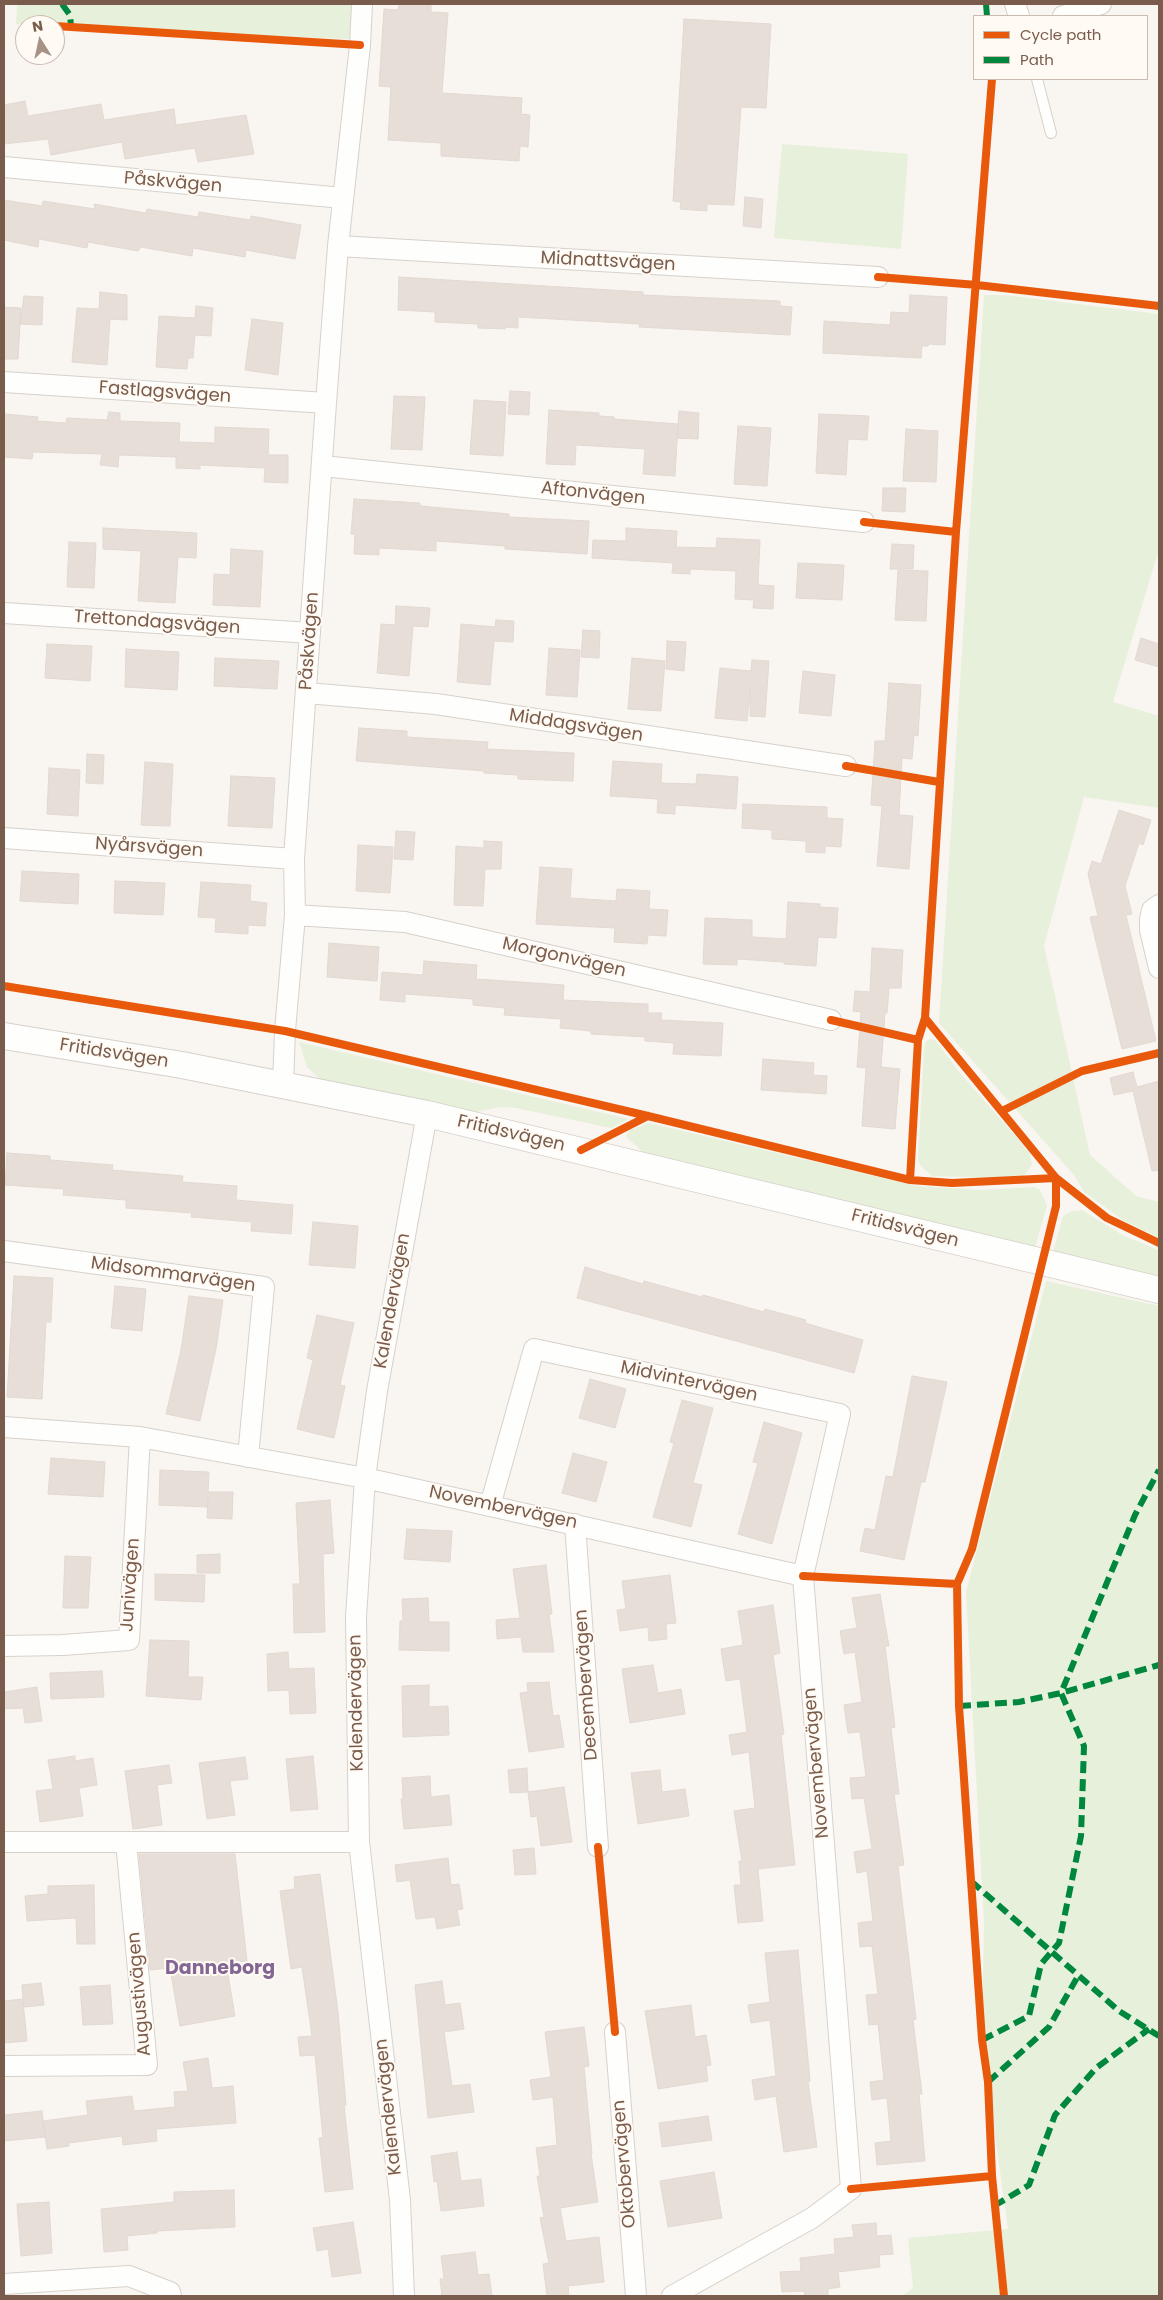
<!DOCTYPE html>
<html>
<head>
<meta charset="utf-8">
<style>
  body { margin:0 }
  #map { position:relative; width:1163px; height:2300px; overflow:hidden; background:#f9f5f0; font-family:Poppins,sans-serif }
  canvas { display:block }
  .frame { position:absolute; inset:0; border:5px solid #7a5c4d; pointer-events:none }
  .legend { position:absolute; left:973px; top:15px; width:175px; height:65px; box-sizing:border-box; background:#fffaf3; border:1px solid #cabbb1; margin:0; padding:6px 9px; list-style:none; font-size:15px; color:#7a5c4d }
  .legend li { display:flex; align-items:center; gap:10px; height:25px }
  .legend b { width:25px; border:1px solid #cabbb1 }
  .north { position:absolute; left:15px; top:15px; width:50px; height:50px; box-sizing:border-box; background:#fffaf3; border:1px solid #cabbb1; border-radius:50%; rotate:350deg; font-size:14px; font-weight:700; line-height:20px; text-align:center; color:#7a5c4d }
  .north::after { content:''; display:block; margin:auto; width:18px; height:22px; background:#a69286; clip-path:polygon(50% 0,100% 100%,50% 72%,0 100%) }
</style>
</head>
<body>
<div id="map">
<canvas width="1163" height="2300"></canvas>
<div class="frame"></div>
<ul class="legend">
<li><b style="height:6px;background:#e8590c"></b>Cycle path</li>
<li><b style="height:6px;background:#00873e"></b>Path</li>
</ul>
<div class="north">N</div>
</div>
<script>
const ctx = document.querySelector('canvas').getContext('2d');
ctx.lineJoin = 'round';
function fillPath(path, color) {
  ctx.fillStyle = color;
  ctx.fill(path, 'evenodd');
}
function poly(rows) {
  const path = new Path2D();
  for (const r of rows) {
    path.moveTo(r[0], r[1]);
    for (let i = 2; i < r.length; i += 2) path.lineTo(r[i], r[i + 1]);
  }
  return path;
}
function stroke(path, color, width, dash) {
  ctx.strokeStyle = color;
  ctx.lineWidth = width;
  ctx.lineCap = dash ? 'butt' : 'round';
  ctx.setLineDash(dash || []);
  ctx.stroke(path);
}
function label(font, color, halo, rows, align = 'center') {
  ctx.font = font + ' Poppins,sans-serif';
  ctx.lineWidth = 4;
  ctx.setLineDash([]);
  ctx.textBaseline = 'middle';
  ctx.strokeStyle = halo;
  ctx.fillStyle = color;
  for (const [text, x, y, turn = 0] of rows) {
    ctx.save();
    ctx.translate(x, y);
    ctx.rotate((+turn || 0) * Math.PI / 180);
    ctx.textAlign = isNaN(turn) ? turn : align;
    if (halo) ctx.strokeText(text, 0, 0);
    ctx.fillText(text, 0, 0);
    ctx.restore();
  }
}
const green = poly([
  [17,4,367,4,364,40,16,24],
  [782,144,908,154,901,249,774,238],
  [984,295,1004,295,1159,314,1159,549,1113,702,1159,716,1159,808,1084,797,1044,946,1090,1155,1136,1196,1159,1202,1159,1238,1123,1220,1084,1192,1074,1175,939,1023],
  [930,1039,935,1040,960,1073,1030,1153,1032,1165,1024,1176,1002,1178,932,1176,921,1166,918,1160,924,1047,926,1041],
  [299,1042,629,1119,611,1128,516,1108,500,1107,472,1113,320,1079,307,1067],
  [649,1123,917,1186,982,1190,1034,1187,1040,1190,1047,1206,1035,1247,668,1161,644,1153,625,1136,630,1130],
  [1082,1210,1124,1236,1159,1250,1159,1276,1053,1252,1063,1216,1072,1211],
  [1046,1281,1159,1306,1159,2296,902,2296,913,2288,908,2238,1008,2229,982,2040,984,1923,966,1592]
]);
const building = poly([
  [399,4,431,4,431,12,448,13,442,93,522,98,521,114,530,115,528,147,520,146,519,161,441,156,441,143,388,140,391,87,379,86,384,9,398,10,399,4],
  [684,19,771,24,766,108,741,107,734,205,707,204,707,211,680,209,681,202,673,201,684,19],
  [25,101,28,116,101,104,104,120,174,109,176,125,246,115,254,154,198,162,195,148,125,159,122,142,51,155,48,139,4,144,4,105,25,101],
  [745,197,763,199,761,228,743,226,745,197],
  [4,200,42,206,43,201,95,209,94,204,146,213,147,209,198,217,199,212,250,220,251,216,301,225,295,259,246,250,245,257,193,248,192,256,141,247,138,251,88,242,87,248,39,239,38,247,4,240,4,200],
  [399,277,643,292,643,295,780,301,780,306,792,307,790,335,639,327,640,324,518,317,518,328,505,327,505,329,478,328,478,324,435,322,435,312,398,310,399,277],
  [100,292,127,295,127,320,110,319,107,365,72,362,77,308,99,309,100,292],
  [910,295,947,297,945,345,929,344,928,346,922,346,921,358,823,353,824,321,890,325,891,312,909,313,910,295],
  [24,296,43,297,42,325,20,324,24,296],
  [196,306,213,308,211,336,195,335,193,358,188,358,187,369,156,367,159,316,195,318,196,306],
  [4,307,21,308,18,359,4,359,4,307],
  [252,319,283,323,278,375,245,370,252,319],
  [510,391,530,392,529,415,508,414,510,391],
  [394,396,425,397,422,450,391,449,394,396],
  [474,400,506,402,503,456,470,454,474,400],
  [549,410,599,413,599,416,614,417,614,419,678,424,675,476,643,474,645,449,576,445,575,465,546,464,549,410],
  [679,411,699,413,698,439,677,438,679,411],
  [109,412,120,413,120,421,180,423,179,442,215,443,215,427,269,429,268,455,288,455,288,483,264,482,265,468,200,465,200,469,176,468,176,457,119,455,118,467,100,465,102,454,33,452,32,459,4,457,4,414,38,417,37,421,66,423,67,418,107,420,109,412],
  [819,414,869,416,867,440,848,439,846,475,816,473,819,414],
  [738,426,771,428,767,486,734,484,738,426],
  [906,429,938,431,936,482,903,481,906,429],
  [883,488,906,488,905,512,882,511,883,488],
  [354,499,420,503,420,506,509,514,509,517,589,521,587,554,505,549,505,546,436,541,436,551,379,548,379,555,354,554,355,534,351,534,354,499],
  [103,528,197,533,196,558,178,557,175,603,138,601,141,551,103,549,103,528],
  [626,528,677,531,676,547,716,548,717,538,760,540,758,585,774,586,773,609,753,608,754,600,735,599,736,571,690,569,690,574,672,573,673,563,592,558,593,540,626,541,626,528],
  [69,542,96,543,94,588,67,587,69,542],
  [892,544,914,545,913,569,890,569,892,544],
  [231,549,263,551,260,607,213,605,214,574,230,575,231,549],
  [798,563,844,565,842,600,796,598,798,563],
  [898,570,928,571,926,621,895,620,898,570],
  [396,606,430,608,428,627,413,626,409,676,377,673,381,624,395,625,396,606],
  [496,620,514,621,513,642,494,641,490,685,457,682,461,624,495,627,496,620],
  [583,630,600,631,599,658,581,657,583,630],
  [1141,638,1159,644,1159,667,1135,660,1141,638],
  [667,641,686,642,684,671,666,669,667,641],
  [47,644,92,646,90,681,45,678,47,644],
  [549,648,580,650,577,697,546,695,549,648],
  [126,649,179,652,177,690,125,687,126,649],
  [215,658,279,661,277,689,214,686,215,658],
  [632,658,665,661,661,711,628,709,632,658],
  [752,660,769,661,765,717,750,716,750,690,747,721,715,718,720,668,751,671,752,660],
  [803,671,835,675,831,716,799,713,803,671],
  [889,683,921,685,918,736,914,735,912,759,902,758,899,815,913,816,909,869,877,866,882,806,871,805,875,741,885,741,889,683],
  [359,728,407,731,407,737,488,742,487,749,574,753,573,781,518,779,518,775,484,773,484,771,356,761,359,728],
  [87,754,104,755,103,784,86,783,87,754],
  [613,761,662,764,661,783,696,784,697,774,738,777,736,809,675,805,675,814,657,813,658,799,610,796,613,761],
  [145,762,173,764,170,826,141,825,145,762],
  [49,768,80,770,78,816,47,814,49,768],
  [231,776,275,778,272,828,228,826,231,776],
  [743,804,827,807,827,818,843,819,841,847,825,846,825,853,806,852,806,841,772,839,772,830,742,828,743,804],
  [1119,810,1151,820,1143,845,1139,843,1125,886,1132,914,1126,915,1156,1041,1122,1049,1090,917,1098,916,1088,874,1092,861,1101,864,1119,810],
  [396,831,415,832,413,860,394,859,396,831],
  [484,841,502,842,501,869,485,869,483,906,454,905,456,846,484,848,484,841],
  [358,845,393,847,390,893,356,891,358,845],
  [540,867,572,869,570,898,616,901,617,889,650,891,649,909,668,910,666,936,648,935,647,944,614,942,615,928,536,924,540,867],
  [22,871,79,874,78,904,20,901,22,871],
  [115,881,165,883,163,915,114,913,115,881],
  [201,882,251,885,250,901,267,903,265,926,248,925,248,934,215,932,216,918,198,917,201,882],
  [788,902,820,904,820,907,838,908,836,938,818,937,816,966,784,964,784,962,737,959,737,965,703,964,705,918,752,920,752,937,786,939,788,902],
  [329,943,379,947,377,981,327,977,329,943],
  [872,948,903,950,901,988,889,988,887,1013,885,1013,881,1067,900,1069,895,1129,862,1126,866,1068,857,1067,861,1012,853,1011,855,991,870,992,872,948],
  [424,961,477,965,476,979,564,985,563,1000,648,1004,648,1013,662,1013,661,1020,723,1023,721,1056,673,1054,674,1043,645,1041,645,1037,591,1034,591,1031,560,1028,561,1019,504,1015,505,1008,473,1005,473,999,405,994,405,1002,380,1000,382,972,423,975,424,961],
  [763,1059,814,1063,813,1075,827,1076,826,1094,761,1090,763,1059],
  [1133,1072,1137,1087,1159,1081,1159,1170,1152,1171,1133,1091,1114,1095,1110,1078,1133,1072],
  [7,1153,50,1156,50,1160,113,1165,112,1170,183,1176,182,1182,237,1186,236,1200,293,1205,291,1234,251,1231,252,1222,191,1217,192,1213,126,1208,126,1200,63,1195,64,1189,5,1185,7,1153],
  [313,1222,358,1226,355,1268,309,1265,313,1222],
  [585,1267,643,1284,644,1281,702,1297,703,1295,764,1312,765,1309,806,1320,805,1323,863,1340,854,1373,577,1298,585,1267],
  [14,1276,53,1278,51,1322,46,1322,42,1399,7,1397,14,1276],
  [115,1286,146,1289,142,1331,111,1328,115,1286],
  [189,1296,223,1300,216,1349,200,1421,166,1414,181,1350,189,1296],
  [317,1315,354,1323,340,1385,345,1386,334,1438,297,1429,313,1360,307,1358,317,1315],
  [912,1376,947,1382,925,1482,921,1482,904,1560,860,1551,865,1528,875,1530,886,1476,893,1477,912,1376],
  [590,1379,626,1389,615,1428,579,1418,590,1379],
  [682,1400,713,1408,693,1483,702,1485,691,1527,653,1517,674,1443,670,1442,682,1400],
  [764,1422,802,1433,772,1544,738,1534,758,1463,753,1462,764,1422],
  [573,1453,607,1462,596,1502,562,1493,573,1453],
  [51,1458,105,1462,103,1497,48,1494,51,1458],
  [160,1470,209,1472,208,1492,233,1492,232,1519,207,1518,208,1498,207,1507,159,1505,160,1470],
  [330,1500,334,1553,323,1554,325,1632,294,1633,293,1584,300,1584,296,1503,330,1500],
  [407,1529,452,1531,450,1562,404,1559,407,1529],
  [220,1554,220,1573,197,1573,197,1555,220,1554],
  [65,1556,91,1557,88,1608,63,1608,65,1556],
  [546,1565,552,1614,549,1614,554,1652,523,1652,521,1637,497,1639,496,1620,520,1618,513,1569,546,1565],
  [155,1574,205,1575,204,1602,155,1600,155,1574],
  [670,1575,676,1623,666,1624,667,1639,649,1641,648,1627,620,1631,617,1610,626,1609,622,1581,670,1575],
  [880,1594,889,1646,885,1646,895,1727,891,1728,899,1794,894,1794,904,1865,898,1866,916,2019,913,2020,922,2094,919,2094,925,2161,877,2165,875,2143,891,2141,887,2098,872,2100,870,2082,884,2080,878,2024,869,2025,866,1995,878,1994,872,1946,860,1947,858,1923,873,1921,867,1871,857,1873,854,1852,872,1849,864,1798,852,1799,850,1778,866,1777,860,1732,848,1733,844,1705,862,1702,855,1652,844,1654,840,1631,857,1628,852,1598,880,1594],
  [428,1598,429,1622,449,1622,449,1651,399,1650,400,1621,403,1621,402,1599,428,1598],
  [773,1605,780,1653,773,1655,784,1734,781,1735,795,1865,758,1869,763,1921,738,1923,734,1885,741,1885,739,1861,742,1861,734,1811,755,1808,749,1752,732,1755,729,1735,747,1732,740,1679,726,1681,721,1649,743,1645,738,1611,773,1605],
  [150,1640,189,1641,188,1677,203,1677,201,1700,146,1696,150,1640],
  [288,1652,289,1669,314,1668,316,1713,290,1714,289,1690,268,1691,267,1654,288,1652],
  [653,1665,658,1693,681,1689,685,1714,630,1723,622,1669,653,1665],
  [102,1671,104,1697,51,1699,50,1673,102,1671],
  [549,1682,553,1716,559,1715,564,1747,529,1752,520,1693,528,1692,527,1683,549,1682],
  [429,1685,429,1707,448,1706,449,1735,403,1737,402,1686,429,1685],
  [37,1687,42,1721,25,1723,23,1708,4,1709,4,1692,37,1687],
  [75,1756,75,1761,93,1758,97,1785,79,1788,83,1816,40,1822,36,1791,53,1789,48,1760,75,1756],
  [313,1756,318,1809,291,1811,286,1759,313,1756],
  [245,1757,248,1779,230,1781,235,1815,207,1819,199,1763,245,1757],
  [169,1765,172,1783,157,1785,162,1825,133,1829,125,1771,169,1765],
  [527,1768,528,1792,510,1793,508,1770,527,1768],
  [660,1770,662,1792,685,1789,689,1816,638,1824,631,1773,660,1770],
  [430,1776,431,1797,449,1795,452,1825,404,1829,401,1799,403,1799,402,1778,430,1776],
  [564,1787,572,1842,541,1846,537,1816,531,1817,528,1792,564,1787],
  [534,1848,536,1874,515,1875,513,1850,534,1848],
  [139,1854,235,1854,247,1961,226,1963,235,2016,180,2026,170,1968,150,1970,139,1854],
  [448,1858,451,1885,459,1884,463,1909,457,1910,460,1925,437,1929,435,1917,416,1919,410,1880,397,1882,395,1865,448,1858],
  [320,1874,338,2012,346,2105,344,2105,353,2189,325,2192,319,2138,323,2138,315,2055,300,2056,298,2037,312,2036,302,1967,291,1969,280,1891,295,1889,294,1877,320,1874],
  [94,1885,95,1944,77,1944,76,1918,27,1921,25,1896,48,1894,48,1886,94,1885],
  [798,1950,810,2081,808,2082,817,2147,784,2152,776,2096,755,2100,752,2080,776,2076,770,2020,751,2023,748,2005,770,2002,765,1953,798,1950],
  [442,1981,445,2005,460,2003,464,2029,444,2032,452,2086,470,2084,474,2112,428,2118,415,1985,442,1981],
  [41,1983,44,2005,24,2007,23,2002,27,2041,4,2043,4,2001,23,1999,22,1985,41,1983],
  [110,1985,113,2024,83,2025,80,1987,110,1985],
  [691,2005,695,2037,706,2035,711,2065,706,2066,708,2081,658,2089,645,2011,691,2005],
  [584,2027,589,2066,584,2067,592,2154,591,2154,598,2202,560,2208,566,2241,599,2237,604,2282,568,2286,569,2296,547,2296,543,2264,549,2263,540,2218,544,2217,537,2176,540,2176,536,2148,557,2145,553,2097,533,2100,530,2080,551,2077,545,2032,584,2027],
  [208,2058,212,2088,233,2086,236,2123,156,2129,157,2141,123,2145,122,2136,69,2143,69,2146,47,2149,43,2121,88,2115,86,2101,132,2096,134,2111,175,2107,174,2092,188,2091,183,2062,208,2058],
  [42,2111,45,2137,5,2141,4,2115,42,2111],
  [708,2116,712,2140,662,2147,659,2123,708,2116],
  [457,2152,461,2181,481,2179,484,2206,441,2211,437,2181,434,2182,431,2156,457,2152],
  [714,2172,722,2218,668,2227,660,2181,714,2172],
  [234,2190,235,2227,157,2231,157,2233,127,2236,128,2250,104,2252,101,2209,174,2202,174,2192,234,2190],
  [49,2202,52,2253,21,2256,17,2204,49,2202],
  [353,2222,361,2273,332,2277,328,2249,317,2251,313,2228,353,2222],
  [876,2223,877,2236,891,2235,893,2254,879,2255,880,2267,838,2272,840,2287,828,2289,828,2296,805,2296,804,2291,782,2292,780,2272,801,2271,800,2258,835,2254,834,2239,854,2237,852,2225,876,2223],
  [475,2252,478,2275,489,2274,492,2296,442,2296,440,2279,444,2279,441,2256,475,2252]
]);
const service = poly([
  [1037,79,1051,133]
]);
const minor = poly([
  [1015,4,1019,16],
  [1063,16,1101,4],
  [4,167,343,198],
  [338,246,878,277],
  [4,382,326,403],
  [323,466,864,522],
  [4,613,310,633],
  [307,693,436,704,846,766],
  [4,838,294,859],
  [1159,905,1152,910,1150,919,1150,930,1159,968],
  [295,915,405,922,831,1020],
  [283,1085,285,1031,295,915,294,859,326,403,338,246,360,45,362,4],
  [4,1251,264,1287,248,1457],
  [4,1427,140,1437,365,1478,803,1576,851,2189,812,2218,672,2296],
  [490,1506,534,1349,840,1414,803,1576],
  [575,1524,598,1847],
  [4,1646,63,1645,129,1640,140,1437],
  [4,1842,359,1842],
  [615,2032,636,2296],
  [4,2066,147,2065,126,1842],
  [4,2284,129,2276,170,2292,171,2296],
  [404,2296,400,2200,359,1842,356,1617,365,1478,377,1391,427,1114]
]);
const tertiary = poly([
  [4,1036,182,1065,427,1114,1159,1290]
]);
const quiet = poly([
  [62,4,70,15,71,26],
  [986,4,987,16],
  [959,1706,1019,1702,1061,1693,1159,1665],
  [971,1881,1119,2011,1159,2036],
  [982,2040,1029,2016,1041,1964,1059,1943,1081,1836,1084,1746,1061,1693,1135,1515,1159,1470],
  [988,2082,1049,2027,1078,1976],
  [994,2206,1029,2185,1055,2115,1096,2068,1149,2029]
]);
const cycleway = poly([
  [55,26,360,45],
  [992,79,956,532,925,1018,1056,1178,1107,1218,1159,1243],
  [878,277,977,285,1159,306],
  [864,522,956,532],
  [846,766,939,782],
  [4,986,285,1031,648,1116,910,1180,952,1183,1056,1178],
  [831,1020,918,1040],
  [1002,1111,1082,1071,1159,1053],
  [581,1150,648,1116],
  [910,1180,918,1040,925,1018],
  [803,1576,957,1584],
  [598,1847,615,2032],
  [851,2189,992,2176],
  [1004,2296,992,2176,988,2082,982,2040,959,1706,957,1584,972,1549,1056,1206,1056,1178]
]);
const streetNames = [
  ["Påskvägen",173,183,5],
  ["Midnattsvägen",608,262,3],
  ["Fastlagsvägen",165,393,4],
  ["Aftonvägen",593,494,6],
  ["Trettondagsvägen",157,623,4],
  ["Påskvägen",310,641,-86],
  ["Middagsvägen",576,726,9],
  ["Nyårsvägen",149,848,4],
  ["Morgonvägen",564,958,13],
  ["Fritidsvägen",114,1054,9],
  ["Fritidsvägen",511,1134,13],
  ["Fritidsvägen",905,1229,14],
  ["Midsommarvägen",173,1275,8],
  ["Kalendervägen",393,1301,-80],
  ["Midvintervägen",689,1382,12],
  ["Novembervägen",503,1508,12],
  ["Junivägen",131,1585,-86],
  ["Decembervägen",587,1685,-94],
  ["Kalendervägen",357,1703,-91],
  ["Novembervägen",817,1763,-95],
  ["Augustivägen",140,1994,-95],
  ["Kalendervägen",389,2107,-96],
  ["Oktobervägen",625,2164,-95]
];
const neighbourhoodNames = [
  ["Danneborg",220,1969]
];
fillPath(green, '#e7f0db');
fillPath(building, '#e6ded7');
stroke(building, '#e2d8d2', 1);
stroke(service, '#d7d1cb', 12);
stroke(minor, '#d7d1cb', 22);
stroke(tertiary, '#d7d1cb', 28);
stroke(service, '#fefefd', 10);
stroke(minor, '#fefefd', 20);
stroke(tertiary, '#fefefd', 26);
stroke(quiet, '#00873e', 6, [12, 6]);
stroke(cycleway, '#e8590c', 8);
label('18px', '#7a5c4d', '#fffaf3', streetNames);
label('bold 19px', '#846695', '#fffaf3', neighbourhoodNames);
</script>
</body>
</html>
